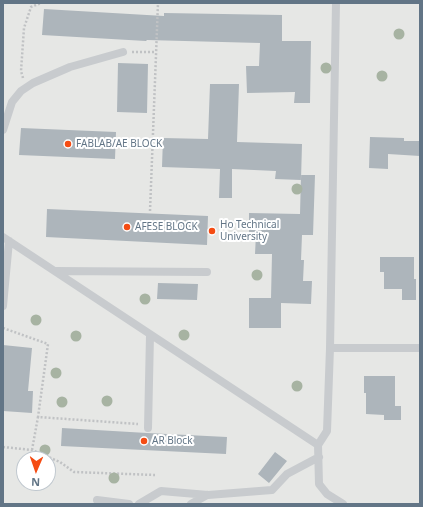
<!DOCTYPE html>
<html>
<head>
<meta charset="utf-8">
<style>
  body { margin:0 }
  #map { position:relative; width:423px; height:507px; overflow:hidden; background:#f6f6f2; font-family:"Noto Sans",sans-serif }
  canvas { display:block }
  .frame { position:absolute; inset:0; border:4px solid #627586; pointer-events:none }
  .north { position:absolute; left:16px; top:451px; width:40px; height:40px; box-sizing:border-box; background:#fff; border:1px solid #c0c8cf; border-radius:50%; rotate:182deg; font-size:11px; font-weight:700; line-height:16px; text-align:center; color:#627586 }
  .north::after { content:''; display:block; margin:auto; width:14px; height:18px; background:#f54c13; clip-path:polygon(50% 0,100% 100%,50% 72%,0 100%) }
</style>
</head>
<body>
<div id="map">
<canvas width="423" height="507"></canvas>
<div class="frame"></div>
<div class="north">N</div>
</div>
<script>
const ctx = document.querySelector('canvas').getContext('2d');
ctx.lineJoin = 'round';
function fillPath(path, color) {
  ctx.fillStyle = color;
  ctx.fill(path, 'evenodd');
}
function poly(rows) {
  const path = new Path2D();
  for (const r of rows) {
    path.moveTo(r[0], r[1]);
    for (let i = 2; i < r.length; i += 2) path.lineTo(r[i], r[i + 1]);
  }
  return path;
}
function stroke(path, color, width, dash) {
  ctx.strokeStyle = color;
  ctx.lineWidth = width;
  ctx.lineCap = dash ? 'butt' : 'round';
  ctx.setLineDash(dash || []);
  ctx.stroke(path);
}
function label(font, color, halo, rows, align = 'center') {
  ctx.font = font + ' "Noto Sans",sans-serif';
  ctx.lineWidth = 4;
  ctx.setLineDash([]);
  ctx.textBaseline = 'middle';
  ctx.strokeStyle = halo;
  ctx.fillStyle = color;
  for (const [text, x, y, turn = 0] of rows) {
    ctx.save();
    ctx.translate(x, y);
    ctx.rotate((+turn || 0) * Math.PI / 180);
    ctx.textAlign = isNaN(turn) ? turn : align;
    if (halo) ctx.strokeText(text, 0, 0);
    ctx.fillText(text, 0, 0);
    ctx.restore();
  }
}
const built = poly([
  [3,3,420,3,420,504,3,504],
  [24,459,48,459,48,483,24,483]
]);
const building = poly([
  [44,9,164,16,164,13,282,15,282,41,311,41,310,103,294,103,295,92,247,93,246,66,259,66,260,43,147,40,146,41,42,35],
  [118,63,148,64,147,113,117,112],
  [210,84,239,84,237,142,302,144,301,180,275,179,276,171,232,169,232,198,219,198,220,169,162,167,163,138,208,139],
  [21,128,116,132,115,159,19,155],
  [370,137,404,138,404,141,420,141,420,156,388,154,388,169,369,168],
  [301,175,315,175,313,235,302,235,301,260,304,260,303,281,312,281,311,304,281,303,281,328,249,328,249,298,271,298,272,254,255,254,256,234,249,233,249,213,300,214],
  [47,209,208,216,207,245,46,237],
  [380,257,414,257,414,279,416,279,416,300,402,300,402,289,384,289,384,272,380,272],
  [158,283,198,284,197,300,157,299],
  [3,345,32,348,28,391,33,391,32,413,3,411],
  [364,376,395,376,395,406,401,406,401,420,384,420,384,415,366,414,366,393,364,393],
  [62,428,147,433,227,437,226,454,61,446],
  [275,452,287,461,269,483,258,474]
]);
const path = poly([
  [132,52,156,52],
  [23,78,21,71,24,28,31,7,41,3],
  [150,211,158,3],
  [3,328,48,344,38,417,138,424],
  [3,447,32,450,60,462,74,472,155,475],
  [32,450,38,417]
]);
const lane = poly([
  [336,3,330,348,327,431,318,445,319,484,327,494,343,504],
  [3,130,12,102,21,91,33,83,70,67,123,52],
  [3,237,318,445],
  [56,271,207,272],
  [3,306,9,241],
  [330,348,420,348],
  [148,428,150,335],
  [97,500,129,504],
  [139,504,161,491,208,495,272,490,287,474,319,457],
  [191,504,207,495]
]);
const trees = [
  [399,34],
  [326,68],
  [382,76],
  [297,189],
  [257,275],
  [145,299],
  [36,320],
  [184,335],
  [76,336],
  [56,373],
  [297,386],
  [107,401],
  [62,402],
  [45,450],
  [114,478]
];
const markers = [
  [68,144,4,"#f54c13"],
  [127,227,4,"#f54c13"],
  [212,231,4,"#f54c13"],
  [144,441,4,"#f54c13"]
];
const poiNames = [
  ["FABLAB/AE BLOCK",76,144],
  ["Ho Technical",220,225],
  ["University",220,237],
  ["AFESE BLOCK",135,227],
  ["AR Block",152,441]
];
fillPath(built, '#e6e7e5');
fillPath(building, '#adb5bb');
stroke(path, '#c0c2c4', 2.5, [2, 2]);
stroke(lane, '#c8cbce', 8);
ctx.fillStyle = '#a7b3a2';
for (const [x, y] of trees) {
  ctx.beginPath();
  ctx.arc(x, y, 5.5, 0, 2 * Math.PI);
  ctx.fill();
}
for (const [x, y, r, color] of markers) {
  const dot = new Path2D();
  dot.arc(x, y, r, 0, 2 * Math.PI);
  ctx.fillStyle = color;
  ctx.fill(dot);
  stroke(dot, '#fff', 1.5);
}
label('10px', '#627586', '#fff', poiNames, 'left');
</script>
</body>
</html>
